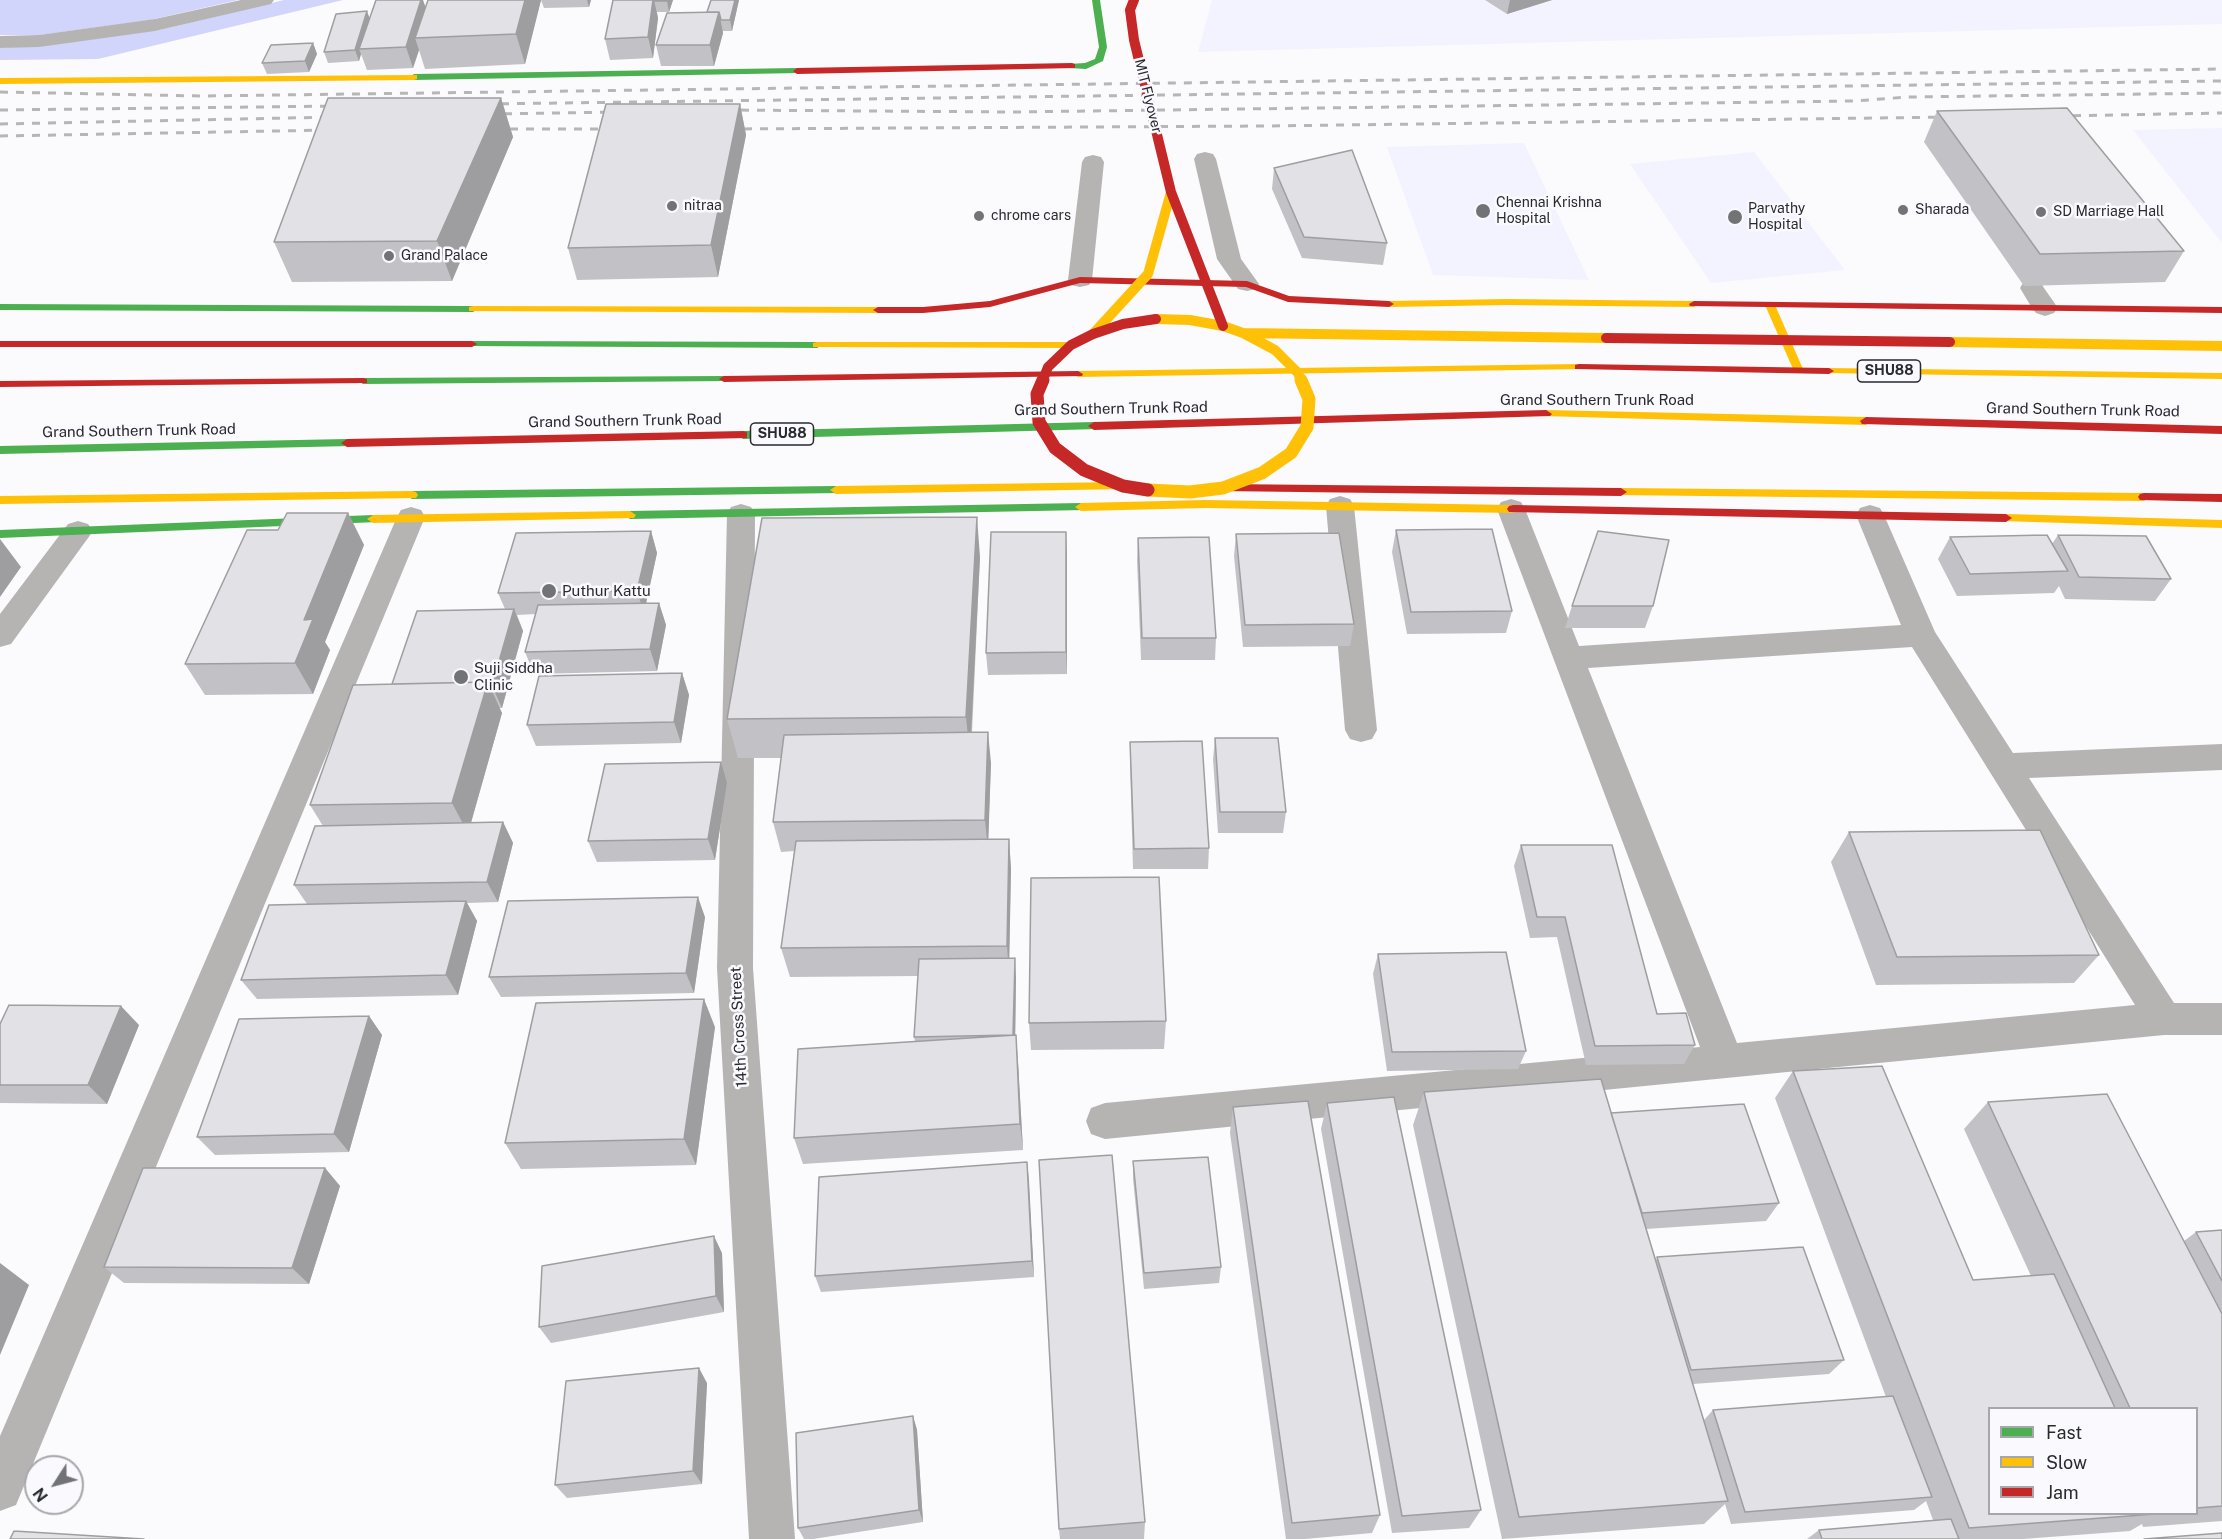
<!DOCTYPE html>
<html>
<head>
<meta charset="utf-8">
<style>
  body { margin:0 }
  #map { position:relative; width:2222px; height:1539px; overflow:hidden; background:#fbfbfd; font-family:"Public Sans",sans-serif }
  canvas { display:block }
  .legend { position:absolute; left:1988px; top:1407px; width:210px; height:108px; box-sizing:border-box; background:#fafafe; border:2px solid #a6a7ab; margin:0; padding:8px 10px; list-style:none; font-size:18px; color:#292a2f }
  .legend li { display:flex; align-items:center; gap:12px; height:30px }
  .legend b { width:30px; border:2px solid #a6a7ab }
  .north { position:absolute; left:24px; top:1455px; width:60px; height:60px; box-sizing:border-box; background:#fafafe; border:2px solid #a6a7ab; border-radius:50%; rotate:234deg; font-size:16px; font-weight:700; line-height:24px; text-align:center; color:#292a2f }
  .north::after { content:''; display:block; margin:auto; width:21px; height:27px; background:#727377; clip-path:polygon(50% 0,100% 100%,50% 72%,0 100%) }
</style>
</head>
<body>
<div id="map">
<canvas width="2222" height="1539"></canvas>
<ul class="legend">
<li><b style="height:8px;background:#4caf50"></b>Fast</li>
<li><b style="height:8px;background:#ffc107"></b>Slow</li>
<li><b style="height:8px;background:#c62828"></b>Jam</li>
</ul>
<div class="north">N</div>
</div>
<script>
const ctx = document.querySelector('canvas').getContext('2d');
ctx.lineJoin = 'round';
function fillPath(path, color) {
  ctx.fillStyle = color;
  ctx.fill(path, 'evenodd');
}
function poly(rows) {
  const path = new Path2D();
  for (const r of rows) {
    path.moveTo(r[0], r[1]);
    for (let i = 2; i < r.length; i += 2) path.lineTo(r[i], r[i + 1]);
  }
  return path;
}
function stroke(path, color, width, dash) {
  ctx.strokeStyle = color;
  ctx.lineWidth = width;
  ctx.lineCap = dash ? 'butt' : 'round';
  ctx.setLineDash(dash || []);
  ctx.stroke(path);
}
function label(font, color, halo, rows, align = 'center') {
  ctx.font = font + ' "Public Sans",sans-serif';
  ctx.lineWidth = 5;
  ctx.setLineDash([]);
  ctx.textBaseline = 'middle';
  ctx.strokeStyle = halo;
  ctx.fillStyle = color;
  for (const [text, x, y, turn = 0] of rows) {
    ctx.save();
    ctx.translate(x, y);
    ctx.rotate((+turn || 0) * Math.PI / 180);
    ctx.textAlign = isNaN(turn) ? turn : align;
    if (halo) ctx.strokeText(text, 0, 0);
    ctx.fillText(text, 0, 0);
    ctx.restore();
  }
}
const built = poly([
  [1212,0,2222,0,2222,24,1198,52],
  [2222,128,2222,243,2133,130],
  [1524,143,1589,280,1433,275,1387,147],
  [1754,152,1845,270,1711,283,1630,164]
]);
const forest = poly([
  [0,0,238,0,150,20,40,35,0,35],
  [284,0,343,0,98,59,0,60,0,48,159,30]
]);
const lane = poly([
  [241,0,274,0,271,4,155,31,39,47,0,48,0,36,39,35,155,19,241,0]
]);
const street = poly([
  [1205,152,1213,154,1216,159,1241,259,1259,284,1256,289,1247,291,1238,289,1217,259,1194,159,1197,154,1205,152],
  [1093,155,1101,157,1104,162,1092,280,1089,285,1080,287,1071,285,1068,280,1082,162,1085,157,1093,155],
  [2032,281,2041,283,2044,288,2058,308,2054,313,2045,316,2036,313,2032,308,2020,288,2023,283,2032,281],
  [1340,496,1350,499,1354,506,1377,730,1372,739,1361,742,1350,739,1345,730,1326,506,1330,499,1340,496],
  [1511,499,1521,502,1525,509,1579,646,1901,625,1856,515,1860,508,1870,505,1880,508,1884,515,1935,632,2013,753,2222,744,2222,770,2029,778,2174,1003,2222,1003,2222,1035,2164,1035,1105,1139,1091,1134,1086,1121,1091,1108,1105,1103,1700,1047,1497,509,1501,502,1511,499],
  [1912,647,2135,1005,1737,1043,1588,668,1912,647],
  [741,504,751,507,755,514,753,968,795,1539,749,1539,717,968,727,514,731,507,741,504],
  [411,507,421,510,425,517,16,1505,0,1511,0,1436,397,517,401,510,411,507],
  [78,521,88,524,93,531,88,538,11,644,0,647,0,614,68,524,78,521]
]);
const fast = poly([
  [1092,0,1100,0,1107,47,1103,61,1086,69,1069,68,1069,64,1085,63,1095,59,1099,47,1092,0],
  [797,68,801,71,800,73,414,80,410,77,414,74,797,68],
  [0,304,473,306,478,309,473,312,0,310,0,304],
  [472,341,817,342,822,345,817,348,468,346,467,344,472,341],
  [724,376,729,379,728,381,363,384,358,381,363,378,724,376],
  [1094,422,1100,426,1098,429,743,439,737,435,743,431,1094,422],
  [347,439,353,443,351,446,0,454,0,446,347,439],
  [836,486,840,487,842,490,840,493,412,499,406,495,412,491,836,486],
  [1081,503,1087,507,1085,510,630,519,624,515,630,511,1081,503],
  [373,515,379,519,377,522,0,538,0,530,373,515]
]);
const slow = poly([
  [417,75,417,79,414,80,0,84,0,78,417,75],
  [1507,299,1694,301,1699,304,1694,307,1507,305,1389,307,1384,304,1389,301,1507,299],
  [1770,302,1775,305,1803,369,1802,371,1794,371,1793,369,1765,305,1770,302],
  [473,306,878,307,883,310,878,313,469,311,469,307,473,306],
  [817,342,1071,342,1076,345,1071,348,813,347,813,343,817,342],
  [1579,364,1583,365,1583,369,1078,377,1073,374,1078,371,1579,364],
  [1829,368,2222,373,2222,379,1825,373,1825,369,1829,368],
  [1546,410,1866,417,1872,421,1866,425,1542,416,1540,414,1546,410],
  [1123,482,1129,486,1127,489,836,494,830,490,836,486,1123,482],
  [1621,488,2144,493,2150,497,2144,501,1617,495,1615,492,1621,488],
  [412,491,416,492,418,495,416,498,0,504,0,496,412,491],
  [1205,500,1513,505,1519,509,1513,513,1205,508,1081,511,1075,507,1081,503,1205,500],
  [630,511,636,515,634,518,373,523,367,519,373,515,630,511],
  [2006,514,2222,520,2222,528,2002,521,2000,518,2002,515,2006,514]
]);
const jam = poly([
  [1072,63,1075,64,1075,68,797,74,793,71,797,68,1072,63],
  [1080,277,1247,281,1289,296,1389,301,1394,304,1389,307,1288,302,1246,287,1080,283,990,307,923,313,878,313,873,310,878,307,923,307,990,301,1080,277],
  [1694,301,2222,307,2222,313,1690,306,1689,304,1694,301],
  [0,341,472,341,477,344,472,347,0,347,0,341],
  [1579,364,1829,368,1834,371,1829,374,1575,369,1575,365,1579,364],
  [1078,371,1083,374,1082,376,724,382,719,379,724,376,1078,371],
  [363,378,367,379,367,383,0,387,0,381,363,378],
  [1546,410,1552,414,1550,416,1094,430,1088,426,1094,422,1546,410],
  [1866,417,2222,426,2222,434,1862,424,1860,421,1866,417],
  [743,431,747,432,747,438,347,447,341,443,347,439,743,431],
  [1223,484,1621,488,1627,492,1621,496,1219,491,1217,488,1223,484],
  [2144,493,2222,494,2222,502,2140,500,2138,497,2140,494,2144,493],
  [1513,505,2006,514,2012,518,2006,522,1509,512,1507,509,1509,506,1513,505]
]);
const rail = poly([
  [0,92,202,96,2222,69],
  [485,104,2222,81],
  [0,110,341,106],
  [725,110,1012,112,1854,101,1908,97,2222,93],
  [488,114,620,112],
  [2057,116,2222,113],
  [0,124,338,117],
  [494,129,614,129],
  [728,129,1266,126,1952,117],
  [0,136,332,130]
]);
const slowBridgeFar1 = poly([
  [1156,319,1190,320,1223,326,1243,333,1275,350,1298,373,1302,382],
  [1243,333,1606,338],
  [1093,334,1148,274,1171,192],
  [1950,342,2222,346]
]);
const slowBridge = poly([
  [1148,490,1190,492,1223,488,1262,473,1291,453,1307,427,1309,399,1301,380]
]);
const jamBridgeFar1 = poly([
  [1134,0,1130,10,1134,40,1171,192,1223,326],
  [1606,338,1950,342],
  [1042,382,1048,367,1071,345,1093,334,1123,324,1156,319]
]);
const jamBridge = poly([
  [1043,380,1037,394,1039,422,1055,448,1084,470,1123,486,1148,490]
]);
const wall = poly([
  [428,0,541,0,525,64,425,69,419,50,413,68,367,70,361,54,359,61,328,63,324,52,370,18,426,7],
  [541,0,591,0,589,7,544,8],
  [613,0,673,0,669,12,657,12,658,18,653,58,610,60,605,39],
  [739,0,732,31,723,31,723,33,714,66,661,66,656,45],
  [1485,0,1552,0,1507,14],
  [313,43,317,54,309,72,267,74,262,63],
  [501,98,513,137,452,281,292,282,274,242],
  [740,104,746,135,718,277,577,280,568,248],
  [1937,111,2184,251,2165,282,2024,286,1924,142],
  [1274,168,1387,243,1383,265,1302,258,1272,189],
  [348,513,364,545,325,642,330,650,313,694,205,695,185,664,278,530],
  [1396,530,1512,611,1506,633,1407,634,1392,552],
  [651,531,657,553,646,603,659,603,666,625,657,671,534,674,525,652,536,614,517,615,523,631,502,708,499,708,502,713,471,823,503,822,513,843,498,902,467,903,477,921,458,995,257,999,241,980,307,904,294,885,323,826,310,805,392,684,505,609,498,593],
  [1236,534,1354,624,1350,646,1243,647,1234,556],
  [2058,535,2171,579,2155,601,2065,599,2059,586,2054,593,1957,596,1938,559,1950,537,2052,544],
  [1138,538,1216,638,1215,660,1141,660,1137,560],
  [1067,554,1067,674,988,675,986,653],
  [980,557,972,733,991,763,988,839,1009,839,1011,869,1009,958,1016,977,1015,1035,1018,1062,1023,1150,803,1164,794,1138,915,1041,914,1037,918,976,790,977,781,948,794,851,781,852,773,822,781,758,738,758,727,719],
  [1572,606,1653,606,1645,628,1565,628],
  [682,673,689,695,681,743,536,746,527,725],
  [1215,738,1286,812,1283,833,1218,833,1213,759],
  [1130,742,1209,848,1208,869,1133,869,1130,763],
  [727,783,715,860,597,862,588,841],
  [1849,832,2099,955,2074,983,1876,985,1831,862],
  [1521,845,1657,1014,1695,1045,1684,1064,1586,1065,1557,937,1530,938,1514,866],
  [705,917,694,993,501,997,489,977],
  [1378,954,1526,1051,1518,1069,1387,1071,1373,974],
  [369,1016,382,1035,349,1152,215,1155,197,1137],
  [1166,1021,1164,1049,1031,1050,1029,1023],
  [0,1024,139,1025,107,1104,0,1103],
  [715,1027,696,1165,521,1169,505,1143],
  [1793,1071,1973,1280,2031,1276,1964,1129,1988,1102,2184,1241,2196,1232,2222,1230,2222,1521,2143,1527,2142,1524,2130,1531,2023,1539,1807,1539,1819,1530,1933,1520,1926,1501,1914,1510,1731,1524,1725,1504,1704,1524,1502,1539,1413,1125,1424,1092,1779,1203,1766,1221,1646,1229,1656,1260,1657,1257,1844,1360,1829,1374,1693,1384,1704,1420,1713,1410,1886,1397,1775,1098],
  [1989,1408,2196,1408,2196,1514,1989,1514],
  [1327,1103,1481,1510,1469,1528,1392,1533,1321,1129],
  [1233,1107,1380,1515,1372,1533,1305,1539,1286,1539,1230,1133],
  [1133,1161,1221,1267,1219,1283,1144,1289,1133,1179],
  [1027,1162,1034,1277,821,1292,815,1276],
  [325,1168,340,1186,309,1284,124,1283,104,1267],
  [722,1253,724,1312,551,1343,539,1327],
  [707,1383,702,1484,567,1498,555,1485],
  [913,1416,917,1430,923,1522,813,1539,804,1539,798,1528],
  [1145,1522,1144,1539,1060,1539,1059,1529]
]);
const shadedWall = poly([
  [421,0,423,0,429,17,415,38,419,50,413,68,406,47],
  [525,0,541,0,525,64,516,34],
  [587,0,591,0,589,7],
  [653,0,654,0,658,18,653,58,648,37],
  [667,0,673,0,669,12,667,1],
  [735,0,739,0,732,31,730,20],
  [1510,0,1552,0,1507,14],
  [367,11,371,22,359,49,361,54,359,61,355,50],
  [719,12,723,33,714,66,710,45],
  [313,43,317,54,309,72,305,61],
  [501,98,513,137,452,281,437,241],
  [740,104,746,135,718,277,711,245],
  [348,513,364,545,325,642,330,650,313,694,295,663,304,620],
  [977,517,980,557,970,756,966,717],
  [651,531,657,553,644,613,637,591],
  [1066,532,1067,554,1067,674,1066,652],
  [0,539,21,567,0,597],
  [659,603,666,625,657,671,650,649],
  [514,609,523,631,502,708,492,686],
  [682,673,689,695,681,743,674,722],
  [488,682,502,713,468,833,452,803],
  [988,732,991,763,988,850,985,820],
  [721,762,727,783,715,860,708,839],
  [503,822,513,843,498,902,487,882],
  [1009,839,1011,869,1009,975,1007,946],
  [698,897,705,917,694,993,686,973],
  [466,901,477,921,458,995,446,975],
  [1015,958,1016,977,1015,1055,1013,1036],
  [704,999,715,1027,696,1165,684,1139],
  [121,1006,139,1025,107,1104,88,1085],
  [369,1016,382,1035,349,1152,334,1134],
  [1016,1035,1018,1062,1023,1150,1020,1124],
  [1027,1162,1029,1180,1034,1277,1032,1261],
  [325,1168,340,1186,309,1284,292,1268],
  [714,1236,722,1253,724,1312,716,1296],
  [0,1263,29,1285,0,1355],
  [699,1368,707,1383,702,1484,693,1471],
  [913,1416,917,1430,923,1522,919,1510]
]);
const building = poly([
  [376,0,421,0,406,47,359,49,376,0],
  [428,0,525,0,516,34,415,38,428,0],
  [613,0,653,0,648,37,605,39,613,0],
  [654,0,667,0,667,1,655,1,654,0],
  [711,0,735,0,730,20,721,20,719,12,707,12,711,0],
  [367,11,355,50,324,52,336,14,367,11],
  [719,12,710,45,656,45,667,13,719,12],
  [313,43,305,61,262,63,271,45,313,43],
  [328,98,501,98,437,241,274,242,328,98],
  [606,104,740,104,711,245,568,248,606,104],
  [2067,108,2184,251,2040,254,1937,111,2067,108],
  [1352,150,1387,243,1304,237,1274,168,1352,150],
  [287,513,348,513,304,620,313,619,295,663,185,664,247,530,278,530,287,513],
  [977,517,966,717,727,719,762,518,977,517],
  [1492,529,1512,611,1411,612,1396,530,1492,529],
  [651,531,637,591,498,593,516,533,651,531],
  [1598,531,1669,540,1653,606,1572,606,1598,531],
  [991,532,1066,532,1066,652,986,653,991,532],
  [1339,533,1354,624,1245,625,1236,534,1339,533],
  [2047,535,2068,571,1970,574,1950,537,2047,535],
  [2058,535,2146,536,2171,579,2079,577,2058,535],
  [1209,537,1216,638,1142,638,1138,538,1209,537],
  [659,603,650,649,525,652,538,605,659,603],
  [514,609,492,686,490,686,488,682,392,684,417,611,514,609],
  [682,673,674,722,527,725,539,676,682,673],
  [488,682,452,803,310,805,353,685,488,682],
  [988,732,985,820,773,822,784,735,988,732],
  [1215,738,1278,738,1286,812,1220,812,1215,738],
  [1202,741,1209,848,1134,849,1130,742,1202,741],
  [721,762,708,839,588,841,605,764,721,762],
  [503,822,487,882,294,885,315,826,503,822],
  [2040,830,2099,955,1897,957,1849,832,2040,830],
  [1009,839,1007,946,781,948,796,841,1009,839],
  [1521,845,1612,845,1657,1014,1686,1013,1695,1045,1595,1046,1565,917,1537,917,1521,845],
  [1159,877,1166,1021,1029,1023,1031,878,1159,877],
  [698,897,686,973,489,977,508,901,698,897],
  [466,901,446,975,241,980,269,905,466,901],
  [1506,952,1526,1051,1392,1052,1378,954,1506,952],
  [1015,958,1013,1035,914,1037,919,959,1015,958],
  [704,999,684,1139,505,1143,536,1003,704,999],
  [9,1005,121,1006,88,1085,0,1085,0,1024,9,1005],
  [369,1016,334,1134,197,1137,239,1019,369,1016],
  [1016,1035,1020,1124,794,1138,798,1049,1016,1035],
  [1882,1066,1973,1280,2054,1274,2115,1408,1989,1408,1989,1514,2155,1514,1969,1528,1793,1071,1882,1066],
  [1601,1079,1728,1501,1519,1517,1424,1092,1601,1079],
  [2107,1094,2222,1314,2222,1506,2196,1508,2196,1408,2130,1408,1988,1102,2107,1094],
  [1394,1097,1481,1510,1402,1516,1327,1103,1394,1097],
  [1308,1101,1380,1515,1292,1523,1233,1107,1308,1101],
  [1744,1104,1779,1203,1642,1213,1611,1113,1744,1104],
  [1112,1155,1145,1522,1059,1529,1039,1160,1112,1155],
  [1208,1157,1221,1267,1144,1273,1133,1161,1208,1157],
  [1027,1162,1032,1261,815,1276,819,1177,1027,1162],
  [143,1168,325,1168,292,1268,104,1267,143,1168],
  [2222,1230,2222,1281,2196,1232,2222,1230],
  [714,1236,716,1296,539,1327,542,1266,714,1236],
  [1803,1247,1844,1360,1691,1370,1657,1257,1803,1247],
  [699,1368,693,1471,555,1485,566,1381,699,1368],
  [1893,1396,1932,1497,1745,1512,1713,1410,1893,1396],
  [913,1416,919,1510,798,1528,796,1433,913,1416],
  [1951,1519,1959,1539,1822,1539,1819,1530,1951,1519],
  [14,1531,144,1539,10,1539,14,1531],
  [2222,1533,2222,1539,2144,1539,2222,1533]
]);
const markers = [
  [672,206,6,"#727377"],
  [1903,210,6,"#727377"],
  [1483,211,8,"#727377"],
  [2041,212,6,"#727377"],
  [979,216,6,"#727377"],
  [1735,217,8,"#727377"],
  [389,256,6,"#727377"],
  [549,591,8,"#727377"],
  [461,677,8,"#727377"]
];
const farStreetnames = [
  ["MIT Flyover",1148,96,76]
];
const farPoinames = [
  ["Chennai Krishna",1496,203],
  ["Hospital",1496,219],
  ["nitraa",684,206],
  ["Parvathy",1748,209],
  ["Hospital",1748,225],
  ["Sharada",1915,210],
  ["SD Marriage Hall",2053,212],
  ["chrome cars",991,216],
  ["Grand Palace",401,256]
];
const shields = [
  [1889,371,63],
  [782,434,63]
];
const shieldNames = [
  ["SHU88",1889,371],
  ["SHU88",782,434]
];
const streetNames = [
  ["Grand Southern Trunk Road",1597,400],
  ["Grand Southern Trunk Road",1111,409,-1],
  ["Grand Southern Trunk Road",2083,410,1],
  ["Grand Southern Trunk Road",625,421,-1],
  ["Grand Southern Trunk Road",139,431,-1],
  ["14th Cross Street",739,1027,-93]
];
const poiNames = [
  ["Puthur Kattu",562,591],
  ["Suji Siddha",474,668],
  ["Clinic",474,685]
];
fillPath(built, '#f2f3fe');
fillPath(forest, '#d1d4fb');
fillPath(lane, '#b6b4b3');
fillPath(street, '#b6b4b3');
fillPath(fast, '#4caf50');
fillPath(slow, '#ffc107');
fillPath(jam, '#c62828');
stroke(rail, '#b7b5b6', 3, [8, 8]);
stroke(slowBridgeFar1, '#ffc107', 10);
stroke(slowBridge, '#ffc107', 13);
stroke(jamBridgeFar1, '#c62828', 10);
stroke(jamBridge, '#c62828', 13);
fillPath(wall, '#c2c2c6');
fillPath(shadedWall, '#9e9ea1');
fillPath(building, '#e2e2e6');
stroke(building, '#9e9ea1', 1.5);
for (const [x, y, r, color] of markers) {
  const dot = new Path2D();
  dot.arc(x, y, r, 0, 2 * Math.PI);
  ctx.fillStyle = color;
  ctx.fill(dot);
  stroke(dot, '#fafafe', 2);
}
label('14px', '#292a2f', '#fafafe', farStreetnames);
label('14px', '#292a2f', '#fafafe', farPoinames, 'left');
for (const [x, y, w] of shields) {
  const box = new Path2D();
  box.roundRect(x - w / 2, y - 11, w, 22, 4.5);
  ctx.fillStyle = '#fafafe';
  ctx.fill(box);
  stroke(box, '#292a2f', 1.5);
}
label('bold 14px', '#292a2f', null, shieldNames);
label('15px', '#292a2f', '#fafafe', streetNames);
label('15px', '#292a2f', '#fafafe', poiNames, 'left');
</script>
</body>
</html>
